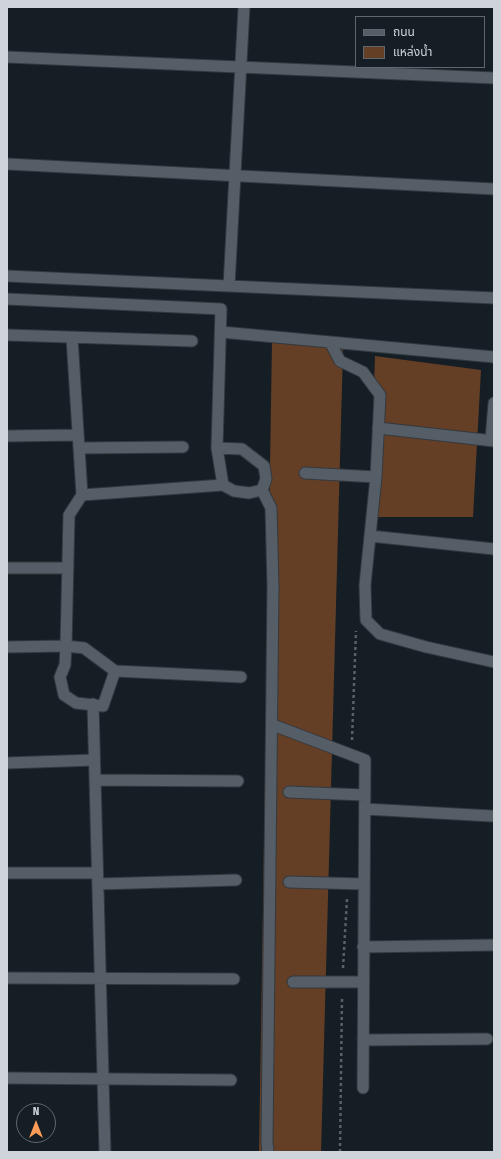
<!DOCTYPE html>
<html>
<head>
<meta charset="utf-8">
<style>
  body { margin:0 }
  #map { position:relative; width:501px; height:1159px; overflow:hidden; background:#161e25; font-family:"Fira Sans Condensed","Noto Sans Thai",sans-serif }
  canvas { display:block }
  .frame { position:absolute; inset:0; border:8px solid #cfd4da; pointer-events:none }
  .legend { position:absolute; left:355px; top:16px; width:130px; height:52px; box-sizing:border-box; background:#161e25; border:1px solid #60676d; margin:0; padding:5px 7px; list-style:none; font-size:12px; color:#cfd4da }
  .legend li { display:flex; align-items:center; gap:8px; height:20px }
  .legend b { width:20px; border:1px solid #60676d }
  .north { position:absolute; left:16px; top:1103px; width:40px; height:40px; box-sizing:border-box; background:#161e25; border:1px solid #60676d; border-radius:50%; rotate:0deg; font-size:11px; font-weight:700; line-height:16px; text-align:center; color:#cfd4da }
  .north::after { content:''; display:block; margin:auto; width:14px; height:18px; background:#fd9c56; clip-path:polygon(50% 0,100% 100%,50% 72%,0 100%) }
</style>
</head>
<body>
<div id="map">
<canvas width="501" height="1159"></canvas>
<div class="frame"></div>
<ul class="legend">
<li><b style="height:5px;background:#555e67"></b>ถนน</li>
<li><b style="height:11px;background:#643f25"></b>แหล่งน้ำ</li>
</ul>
<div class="north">N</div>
</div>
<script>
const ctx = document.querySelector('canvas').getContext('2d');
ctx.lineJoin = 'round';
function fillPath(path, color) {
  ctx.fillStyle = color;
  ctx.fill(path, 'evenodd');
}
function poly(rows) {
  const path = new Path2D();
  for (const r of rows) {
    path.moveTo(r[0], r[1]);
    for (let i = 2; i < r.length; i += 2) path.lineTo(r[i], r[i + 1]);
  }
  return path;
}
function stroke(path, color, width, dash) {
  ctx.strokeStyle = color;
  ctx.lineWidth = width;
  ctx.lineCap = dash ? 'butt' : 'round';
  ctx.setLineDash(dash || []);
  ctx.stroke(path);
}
const water = poly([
  [272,341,343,349,321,1152,259,1152],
  [375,356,481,370,473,517,370,517]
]);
const path = poly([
  [352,740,356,631],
  [343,968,347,899],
  [340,1152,342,997]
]);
const minor = poly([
  [7,57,494,78],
  [7,164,494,189],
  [7,276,494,298],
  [229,286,244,7],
  [7,299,221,309,217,448,223,485,234,491,249,493,262,490,266,479,264,466,242,449,217,448],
  [221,332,494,357],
  [7,335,192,341],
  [72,338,82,495],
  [330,342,340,361,363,372,380,395,376,477,365,585,366,620,380,634,426,647,494,662],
  [378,428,494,441],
  [7,436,78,435],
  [491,440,494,403],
  [79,448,183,447],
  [305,473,376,477],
  [262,490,271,508,273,586,267,1141,268,1152],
  [370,536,494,549],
  [7,568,68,568],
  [7,647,66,646,65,665,60,677,64,695,76,703,103,706,115,671,84,648,66,646,69,515,82,495,223,485],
  [115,671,241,677],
  [93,704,105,1152],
  [273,725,365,760,363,1088],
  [7,763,94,760],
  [95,780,238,781],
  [289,792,365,795],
  [365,809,492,816],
  [7,873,97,873],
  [289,882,364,884],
  [98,884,236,880],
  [363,947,494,945],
  [7,978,234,979],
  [293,982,363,982],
  [363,1040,487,1039],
  [7,1078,231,1080]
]);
fillPath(water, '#643f25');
stroke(minor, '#34393f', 13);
stroke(path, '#596066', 2.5, [3, 3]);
stroke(minor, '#555e67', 11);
</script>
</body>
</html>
